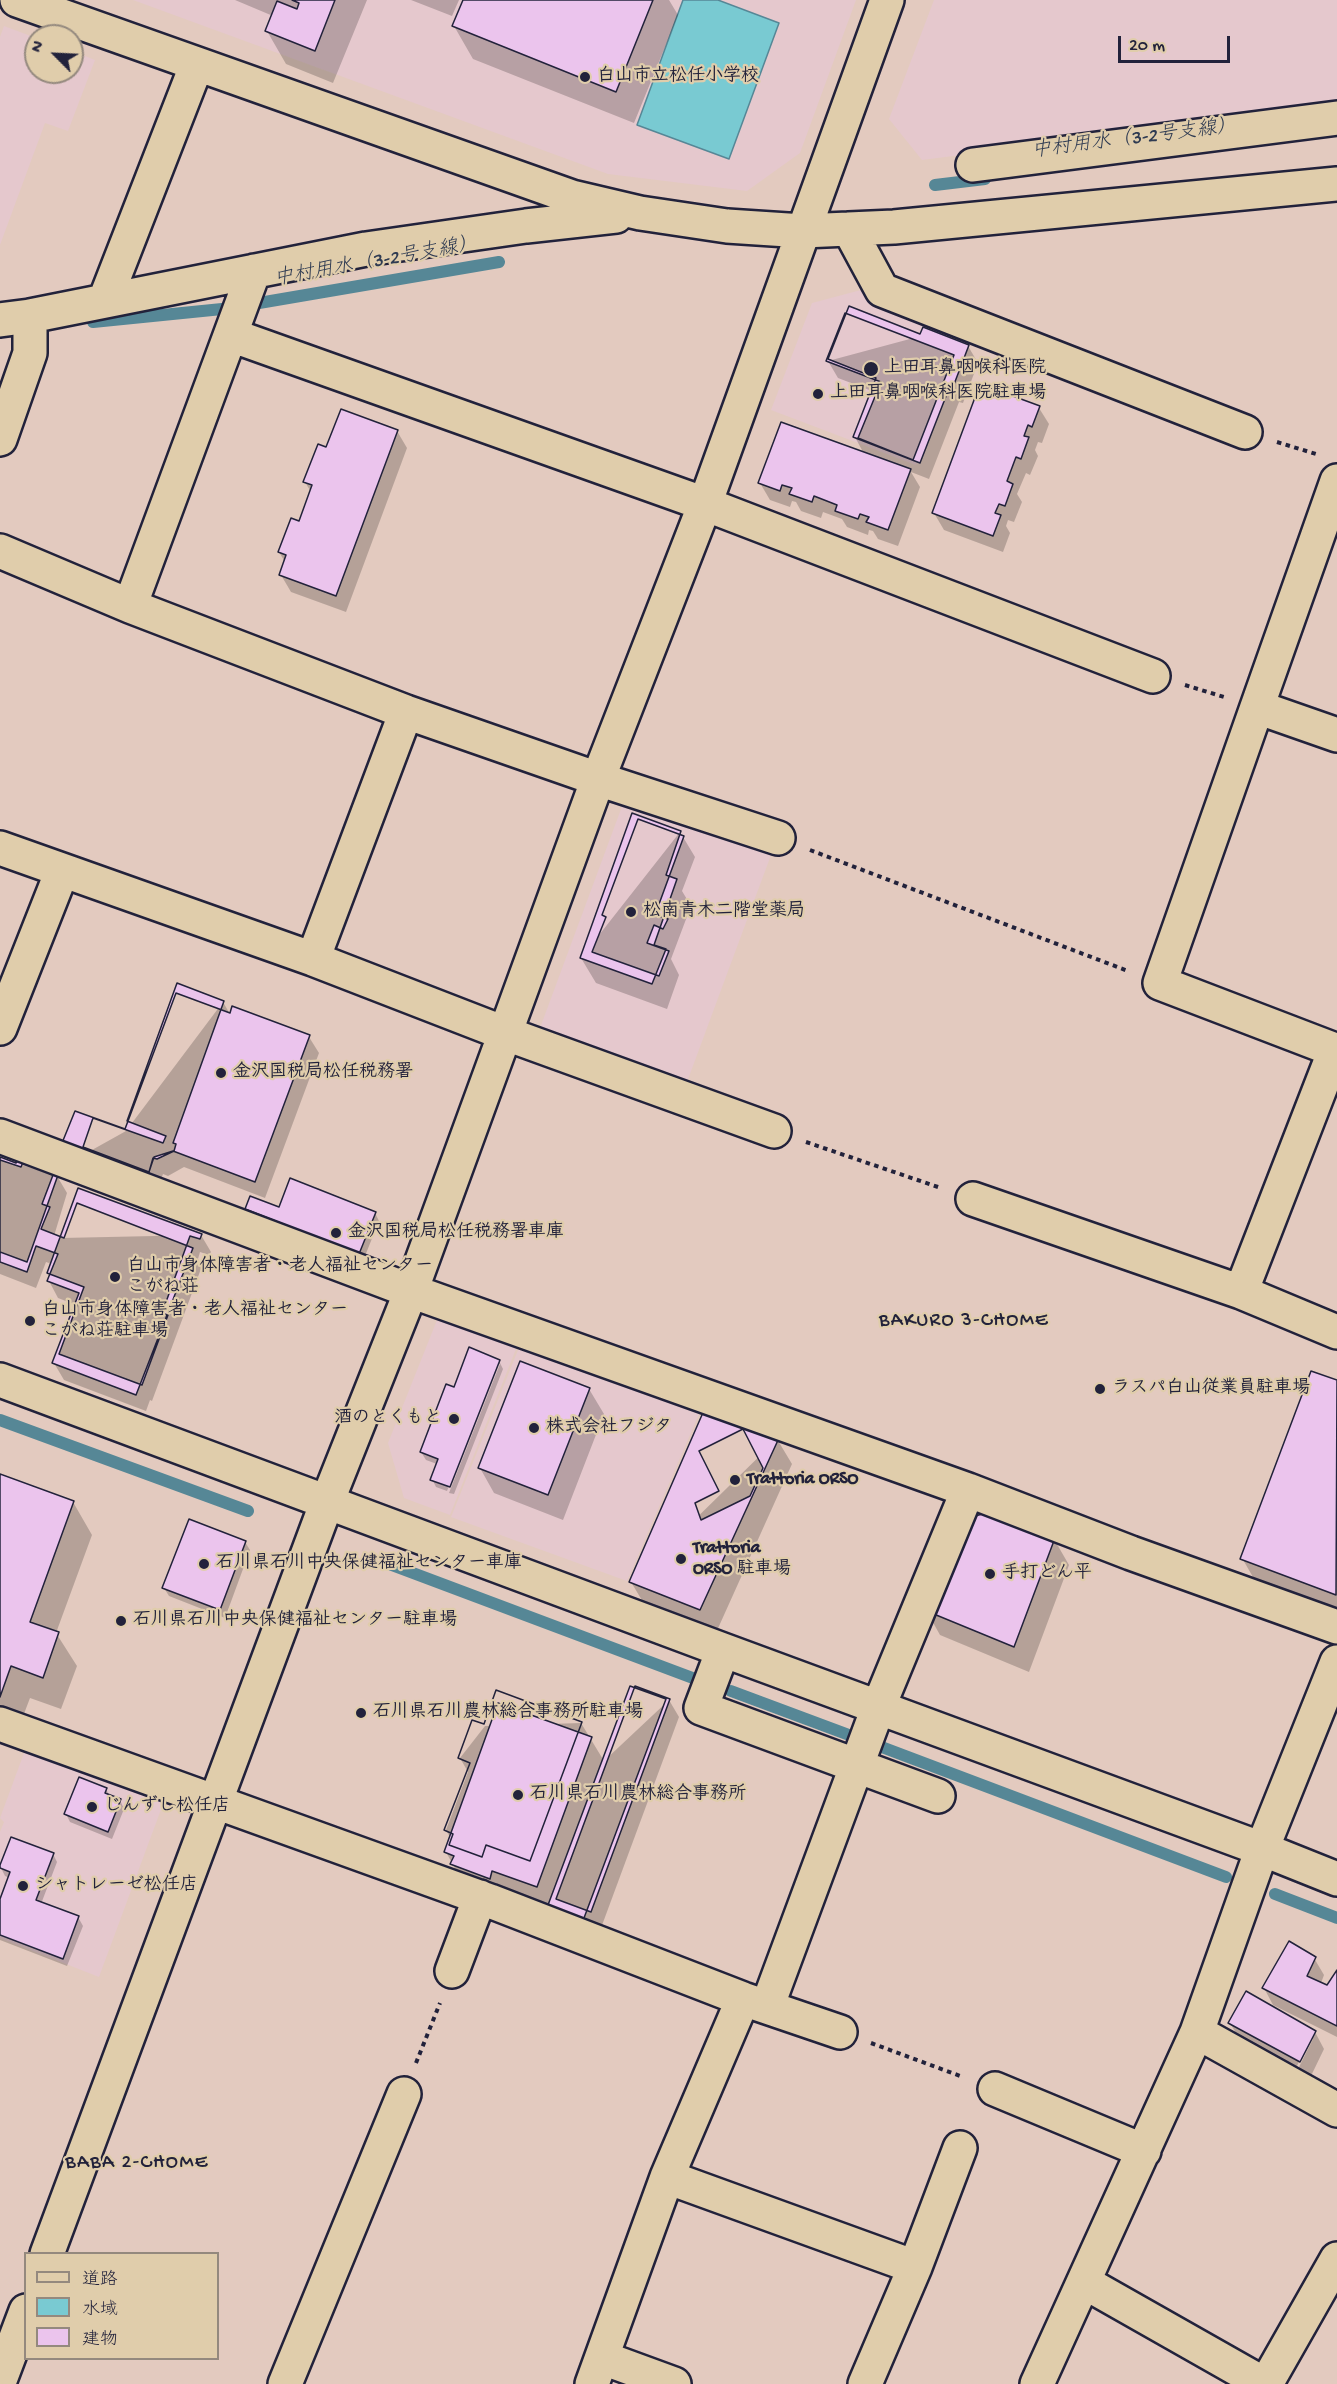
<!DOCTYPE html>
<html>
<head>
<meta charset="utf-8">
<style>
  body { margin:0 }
  #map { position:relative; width:1337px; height:2384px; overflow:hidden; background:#e3cabf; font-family:"Gochi Hand","Klee One",sans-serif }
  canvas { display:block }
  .legend { position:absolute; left:24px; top:2252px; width:195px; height:108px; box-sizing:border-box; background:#e0cdab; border:2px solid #94897e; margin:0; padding:8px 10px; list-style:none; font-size:18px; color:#22223b }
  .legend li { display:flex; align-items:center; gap:12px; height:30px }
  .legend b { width:30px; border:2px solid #94897e }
  .north { position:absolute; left:24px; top:24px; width:60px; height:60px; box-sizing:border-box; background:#e0cdab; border:2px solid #94897e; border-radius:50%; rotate:294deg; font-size:16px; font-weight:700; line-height:24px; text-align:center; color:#22223b }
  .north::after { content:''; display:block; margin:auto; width:21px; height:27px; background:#22223b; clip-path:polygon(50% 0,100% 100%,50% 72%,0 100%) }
  .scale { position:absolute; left:1118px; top:36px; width:112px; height:27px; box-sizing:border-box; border:3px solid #22223b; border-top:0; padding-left:8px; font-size:18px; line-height:21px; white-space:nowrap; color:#22223b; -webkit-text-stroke:4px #e0cdab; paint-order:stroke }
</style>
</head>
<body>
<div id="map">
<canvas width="1337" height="2384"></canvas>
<ul class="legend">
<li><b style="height:8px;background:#e0cdab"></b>道路</li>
<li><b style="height:16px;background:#79cad2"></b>水域</li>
<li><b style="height:16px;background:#ebc4ed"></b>建物</li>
</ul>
<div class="north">N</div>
<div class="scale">20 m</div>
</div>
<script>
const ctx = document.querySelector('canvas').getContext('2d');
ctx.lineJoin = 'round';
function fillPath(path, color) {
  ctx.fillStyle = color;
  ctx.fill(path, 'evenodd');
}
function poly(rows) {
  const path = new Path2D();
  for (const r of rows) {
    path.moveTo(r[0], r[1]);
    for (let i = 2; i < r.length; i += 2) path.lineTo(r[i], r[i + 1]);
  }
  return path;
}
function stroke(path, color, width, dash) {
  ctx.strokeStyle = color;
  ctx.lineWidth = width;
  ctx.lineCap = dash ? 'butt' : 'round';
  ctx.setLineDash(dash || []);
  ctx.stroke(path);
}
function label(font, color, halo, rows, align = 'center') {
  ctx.font = font + ' "Gochi Hand","Klee One",sans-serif';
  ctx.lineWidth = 4.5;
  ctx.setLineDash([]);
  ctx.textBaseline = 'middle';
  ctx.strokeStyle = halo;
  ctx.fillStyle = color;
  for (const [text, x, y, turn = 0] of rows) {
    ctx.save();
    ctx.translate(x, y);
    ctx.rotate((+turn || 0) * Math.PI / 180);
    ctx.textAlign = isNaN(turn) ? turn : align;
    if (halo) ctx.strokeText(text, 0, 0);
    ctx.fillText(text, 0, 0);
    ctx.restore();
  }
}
const built = poly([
  [133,0,856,0,800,153,747,191,608,174],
  [934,0,1337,0,1337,107,922,160,889,119],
  [4,26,36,38,36,72,72,72,72,51,95,60,68,131,45,123,0,245,0,37],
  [861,290,973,328,916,465,771,410,812,303],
  [624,801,771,855,687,1082,540,1028],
  [441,1310,520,1339,450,1515,404,1498,388,1443],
  [522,1340,702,1407,627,1581,451,1517],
  [27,1745,166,1796,99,1977,0,1938,0,1832,4,1822,0,1818]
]);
const water = poly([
  [683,0,718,0,779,23,729,159,637,125,683,0]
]);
const shadow = poly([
  [235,0,367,0,333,83,286,64,267,31,273,16],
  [411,0,459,0,452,16],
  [464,0,669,0,678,15,634,123,473,59,454,26],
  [921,336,968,346,978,363,963,403,959,402,929,479,911,472,920,487,898,546,878,539,873,531,869,530,868,535,847,527,842,519,823,512,821,518,801,511,796,502,792,501,790,507,770,500,760,483,864,454,855,437,872,391,838,378,828,361],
  [1039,408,1049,424,1042,443,1038,442,1035,450,1038,456,1030,475,1026,473,1017,494,1022,502,1014,522,1008,520,1006,526,1010,533,1003,552,944,530,934,513],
  [397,431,407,448,346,612,291,592,281,575,285,562,279,552,300,523,311,492,305,482,327,449],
  [680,832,695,857,682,891,691,906,671,959,679,975,667,1009,596,983,581,958],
  [223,1002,231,1016,309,1037,319,1053,265,1198,184,1167,168,1176,163,1174,157,1191,74,1160,126,1131],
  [0,1158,57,1176,67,1193,54,1236,61,1238,201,1235,211,1252,209,1255,200,1252,198,1259,202,1266,152,1401,150,1400,146,1411,64,1380,54,1363,76,1305,58,1298,49,1281,50,1276,48,1273,52,1264,46,1262,36,1288,0,1274],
  [247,1209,375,1213,379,1221,363,1261,251,1217],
  [499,1361,503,1369,454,1494,449,1493,500,1364,496,1364,447,1491,436,1487,432,1479,437,1464,426,1460,421,1452,455,1389],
  [1312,1373,1337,1382,1337,1620,1261,1591,1242,1558],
  [589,1389,604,1414,563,1520,494,1493,480,1468],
  [777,1439,792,1464,715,1635,646,1607,631,1582],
  [0,1476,73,1502,92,1535,56,1633,77,1666,61,1709,30,1698,16,1735,0,1729],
  [1054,1539,1069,1565,1029,1672,940,1635,926,1610],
  [245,1542,250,1550,225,1618,169,1596,164,1588],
  [669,1700,679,1717,601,1928,466,1889,446,1852,451,1839,446,1830,468,1772,460,1758,485,1726,581,1723,604,1761],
  [106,1789,110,1797,120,1800,124,1809,112,1839,70,1822,66,1814],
  [53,1854,57,1862,41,1904,78,1917,83,1926,67,1966,0,1940,0,1904,10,1878,5,1876,1,1868],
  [1314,1958,1324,1975,1321,1983,1327,1986,1337,1972,1337,2037,1273,2005,1264,1988],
  [1230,2023,1315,2032,1324,2049,1310,2078,1240,2040],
  [1310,2039,1313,2039,1298,2069,1296,2068]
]);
const stream = poly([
  [935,185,985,179],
  [259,303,499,262],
  [93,322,232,308],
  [0,1420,248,1511],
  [389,1564,698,1680],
  [731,1691,849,1735],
  [879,1746,1226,1877],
  [1275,1894,1337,1918]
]);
const building = poly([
  [292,0,335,0,315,51,265,31,277,1,297,9,299,3,292,0],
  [463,0,653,0,616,92,452,26,463,0],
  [849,306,920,334,923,327,969,345,953,387,950,386,920,463,853,437,876,378,828,359,849,306],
  [845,313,954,355,913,460,858,438,881,382,826,361,845,313],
  [980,384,1040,406,1032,427,1028,425,1024,436,1029,437,1021,459,1016,457,1007,481,1013,484,1005,506,999,504,995,513,1001,515,993,536,932,513,980,384],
  [341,409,398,430,336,596,279,575,286,555,278,552,291,518,299,521,312,485,303,482,318,444,326,447,341,409],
  [781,422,911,469,888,530,866,522,869,517,860,514,858,519,835,511,837,505,814,496,812,502,789,494,792,488,782,485,780,491,758,483,781,422],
  [632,813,681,831,666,875,677,879,654,945,666,949,652,984,580,958,632,813],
  [638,819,684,836,655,915,668,919,663,929,654,925,647,943,669,951,659,976,592,952,606,917,602,915,638,819],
  [177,983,224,1001,173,1143,176,1144,174,1151,157,1159,153,1158,149,1172,83,1147,93,1118,163,1143,166,1136,127,1121,177,983],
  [176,993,230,1013,232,1006,310,1035,255,1182,173,1151,154,1157,148,1175,62,1143,75,1111,125,1129,176,993],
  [0,1157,16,1163,19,1159,53,1175,42,1204,50,1207,41,1229,64,1238,77,1203,193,1248,136,1395,52,1363,79,1293,47,1281,58,1254,36,1246,27,1272,0,1262,0,1157],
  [0,1160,21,1167,23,1162,58,1175,27,1262,0,1252,0,1160],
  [290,1178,376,1212,359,1254,245,1209,250,1196,279,1207,290,1178],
  [78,1188,202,1234,200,1239,190,1236,162,1313,168,1315,142,1385,59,1354,84,1287,47,1273,78,1188],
  [469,1347,500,1360,450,1487,430,1480,438,1459,420,1452,446,1384,454,1387,469,1347],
  [520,1361,590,1388,548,1495,478,1468,520,1361],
  [1311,1371,1337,1380,1336,1595,1240,1559,1311,1371],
  [705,1408,779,1438,700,1610,629,1582,705,1408],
  [743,1429,763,1468,750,1496,701,1520,695,1503,719,1491,699,1451,743,1429],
  [0,1474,74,1501,30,1622,59,1632,43,1678,11,1666,0,1697,0,1474],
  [990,1512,1055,1538,1014,1647,924,1610,960,1520,990,1512],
  [189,1519,246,1541,220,1610,162,1588,189,1519],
  [630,1686,666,1699,581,1926,545,1913,630,1686],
  [635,1686,670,1699,591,1912,556,1899,635,1686],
  [496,1690,582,1722,530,1861,486,1845,482,1857,449,1845,453,1834,444,1830,470,1763,458,1758,472,1720,484,1724,496,1690],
  [496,1690,582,1722,530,1861,486,1845,482,1857,449,1845,453,1834,444,1830,470,1763,458,1758,472,1720,484,1724,496,1690],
  [498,1703,592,1737,537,1887,492,1871,490,1879,450,1864,454,1856,444,1852,498,1703],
  [79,1777,107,1788,105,1793,121,1799,108,1832,64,1814,79,1777],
  [11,1837,54,1853,36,1900,79,1916,63,1959,0,1935,0,1899,10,1872,0,1868,0,1865,11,1837],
  [1289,1941,1316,1957,1307,1976,1327,1985,1337,1970,1337,2026,1262,1988,1289,1941],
  [1246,1991,1316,2031,1300,2062,1228,2023,1246,1991]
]);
const path = poly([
  [1277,442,1316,454],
  [1185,685,1224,697],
  [810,850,1128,971],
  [806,1142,941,1188],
  [871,2043,963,2077],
  [416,2063,440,2003]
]);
const minor = poly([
  [17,0,572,197,640,213,727,226,803,231,894,227,1337,184],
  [973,165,1337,118],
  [849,229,882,290,1245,432],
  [105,300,197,64],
  [0,320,30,316,366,249,526,226,616,216],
  [231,335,705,504,1153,676],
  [0,439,30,353,30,316],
  [1337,481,1257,707,1337,735],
  [0,551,130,606,406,712,598,779,778,838],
  [130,606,254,271],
  [1257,707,1160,983,1335,1050],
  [0,848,313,959,504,1033,774,1131],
  [313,959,406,712],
  [0,1028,62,871],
  [1337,1051,1335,1050,1241,1292,1337,1332],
  [0,1136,411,1291,968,1490,1131,1553,1337,1627],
  [973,1199,1241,1292],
  [0,1380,723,1650,1262,1849,1337,1879],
  [723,1650,701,1708,938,1796],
  [0,1724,490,1901,743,1999,840,2032],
  [452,1971,480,1897],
  [767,2007,878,1708,968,1490],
  [1197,2032,1337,2110],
  [995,2089,1144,2151],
  [667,2177,915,2267,865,2384],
  [47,2254,327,1502,411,1291,598,779,705,504,887,0],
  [915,2267,960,2148],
  [1084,2282,1264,2384],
  [603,2358,674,2384],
  [0,2380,26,2311],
  [285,2384,404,2094],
  [592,2384,667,2177,743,1999],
  [1037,2384,1197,2032,1262,1849,1337,1662],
  [1266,2384,1337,2259]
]);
const markers = [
  [585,77,6,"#22223b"],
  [871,369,8,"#22223b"],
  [818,394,6,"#22223b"],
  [631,912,6,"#22223b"],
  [221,1073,6,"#22223b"],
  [336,1233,6,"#22223b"],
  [115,1277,6,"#22223b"],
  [30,1321,6,"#22223b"],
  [1100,1389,6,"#22223b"],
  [454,1419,6,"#22223b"],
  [534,1428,6,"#22223b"],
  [735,1480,6,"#22223b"],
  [681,1559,6,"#22223b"],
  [204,1564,6,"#22223b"],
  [990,1574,6,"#22223b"],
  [121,1621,6,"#22223b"],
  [361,1713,6,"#22223b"],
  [518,1795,6,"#22223b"],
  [92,1807,6,"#22223b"],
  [23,1886,6,"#22223b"]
];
const poiNames = [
  ["白山市立松任小学校",597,77],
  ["上田耳鼻咽喉科医院",884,369],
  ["上田耳鼻咽喉科医院駐車場",830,394],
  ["松南青木二階堂薬局",643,912],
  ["金沢国税局松任税務署",233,1073],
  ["金沢国税局松任税務署車庫",348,1233],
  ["白山市身体障害者・老人福祉センター",127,1267],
  ["こがね荘",127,1288],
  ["白山市身体障害者・老人福祉センター",42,1311],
  ["こがね荘駐車場",42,1332],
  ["ラスパ白山従業員駐車場",1112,1389],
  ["酒のとくもと",442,1419,"right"],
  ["株式会社フジタ",546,1428],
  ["Trattoria ORSO",747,1480],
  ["Trattoria",693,1549],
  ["ORSO 駐車場",693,1570],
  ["石川県石川中央保健福祉センター車庫",216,1564],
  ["手打どん平",1002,1574],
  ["石川県石川中央保健福祉センター駐車場",133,1621],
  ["石川県石川農林総合事務所駐車場",373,1713],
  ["石川県石川農林総合事務所",530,1795],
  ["じんずし松任店",104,1807],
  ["シャトレーゼ松任店",35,1886]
];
const waterNames = [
  ["中村用水（3-2号支線）",1134,140,-7],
  ["中村用水（3-2号支線）",376,263,-10]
];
const neighbourhoodNames = [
  ["BAKURO 3-CHOME",964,1322],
  ["BABA 2-CHOME",137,2164]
];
fillPath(built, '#e5c8cd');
fillPath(water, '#79cad2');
stroke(water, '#568796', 1.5);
fillPath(shadow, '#0003');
stroke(stream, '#568796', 12);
fillPath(building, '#ebc4ed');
stroke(building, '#22223b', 1.5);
stroke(minor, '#22223b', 38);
stroke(path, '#22223b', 4, [4.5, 4.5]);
stroke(minor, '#e0cdab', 33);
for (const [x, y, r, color] of markers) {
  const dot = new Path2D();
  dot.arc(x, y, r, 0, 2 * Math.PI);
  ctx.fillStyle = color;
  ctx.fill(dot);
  stroke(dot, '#e0cdab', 2);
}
label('bold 18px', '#22223b', '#e0cdab', poiNames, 'left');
label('italic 20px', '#2f3b52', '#e0cdab', waterNames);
ctx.letterSpacing = '1.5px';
label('20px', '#22223b', '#e0cdab', neighbourhoodNames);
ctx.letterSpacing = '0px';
</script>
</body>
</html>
